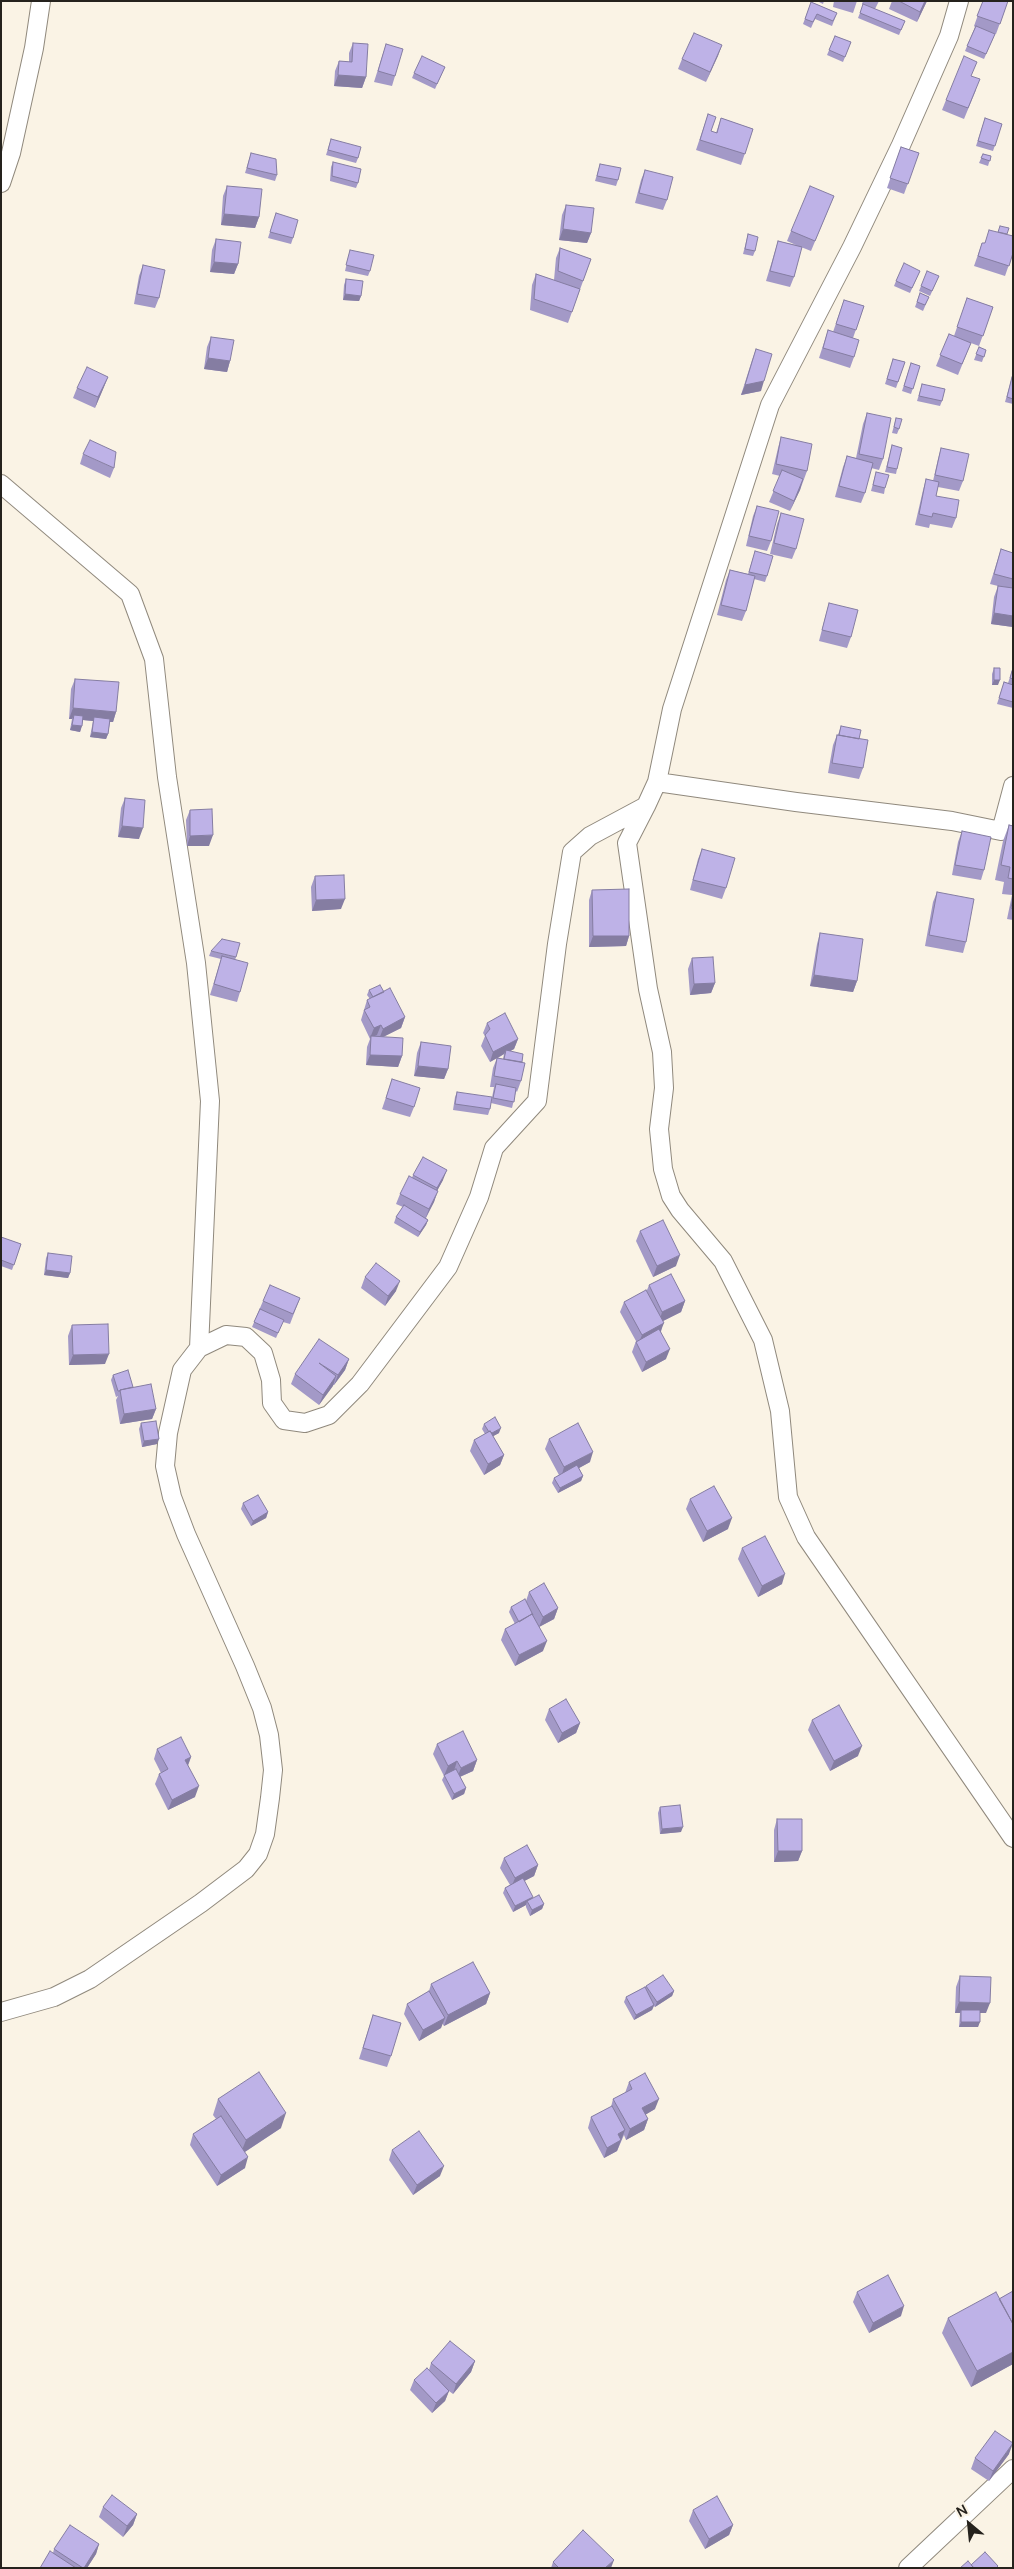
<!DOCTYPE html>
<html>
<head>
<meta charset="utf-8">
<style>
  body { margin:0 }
  #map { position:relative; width:1014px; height:2569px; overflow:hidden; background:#faf3e5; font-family:Manrope,sans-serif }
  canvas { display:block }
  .frame { position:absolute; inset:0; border:2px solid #25221d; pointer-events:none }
  .north { position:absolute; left:944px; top:2499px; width:50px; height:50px; -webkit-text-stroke:4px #faf3e5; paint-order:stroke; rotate:332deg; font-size:14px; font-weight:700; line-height:20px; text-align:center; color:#25221d }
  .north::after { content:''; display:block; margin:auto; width:18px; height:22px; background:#25221d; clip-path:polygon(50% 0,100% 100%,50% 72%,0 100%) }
</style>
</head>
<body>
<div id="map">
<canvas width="1014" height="2569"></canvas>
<div class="frame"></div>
<div class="north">N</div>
</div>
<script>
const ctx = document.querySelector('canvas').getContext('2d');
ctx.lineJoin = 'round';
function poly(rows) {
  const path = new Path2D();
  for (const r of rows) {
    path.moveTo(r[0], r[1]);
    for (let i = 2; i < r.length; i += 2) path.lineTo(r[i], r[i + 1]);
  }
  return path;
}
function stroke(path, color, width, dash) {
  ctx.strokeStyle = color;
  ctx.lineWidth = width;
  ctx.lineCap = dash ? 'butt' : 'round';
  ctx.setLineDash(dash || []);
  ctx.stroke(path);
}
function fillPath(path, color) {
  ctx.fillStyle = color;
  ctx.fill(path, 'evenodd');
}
const minor = poly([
  [1,183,11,153,34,48,41,1],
  [1,484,130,594,154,659,167,777,196,963,210,1101,199,1348],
  [657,782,796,802,952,821,1001,831,1013,786],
  [646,806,627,843,648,989,662,1052,664,1088,659,1129,663,1169,671,1196,680,1210,723,1261,763,1340,780,1411,788,1497,806,1537,1013,1838],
  [1,2012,54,1997,90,1979,201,1903,246,1869,258,1854,265,1834,270,1798,273,1770,269,1735,262,1708,245,1666,186,1534,172,1497,165,1466,168,1433,182,1370,199,1348,226,1335,246,1337,263,1353,271,1380,272,1403,284,1420,305,1423,329,1415,360,1384,448,1267,479,1197,494,1148,537,1101,557,944,572,852,590,836,646,806,657,782,672,709,770,405,852,247,901,145,949,36,959,1],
  [908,2568,1013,2469]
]);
const wall = poly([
  [817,1,824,1,823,4],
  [834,1,857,1,853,13,833,7],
  [863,1,879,1,875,9,905,21,899,35,858,18,863,5,862,4],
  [892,1,927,1,917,22,889,9],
  [983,1,1008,1,996,34,995,34,984,59,965,51,975,27,974,26],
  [811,2,837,13,832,26,815,19,811,28,803,24],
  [835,36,851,42,843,62,827,55],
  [353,43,366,77,362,88,334,86,335,71,339,61,349,62,349,53],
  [386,44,395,76,392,86,374,82],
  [722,45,706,82,678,69,682,59],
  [445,67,435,89,412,78,414,73],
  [971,76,976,90,964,119,942,110,946,100],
  [708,114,711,131,716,133,721,118,753,129,741,165,696,150],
  [985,118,1002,124,993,151,976,146],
  [331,139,358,158,356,163,326,155],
  [901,147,919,153,904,194,887,188],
  [251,153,277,175,275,181,245,173],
  [983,154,991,156,988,166,979,163],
  [333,162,358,183,356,188,330,181,331,167],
  [600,164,618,180,616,186,595,181],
  [645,170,667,200,663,210,635,203,641,180],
  [227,186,259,217,255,228,221,225,223,196],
  [834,196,811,251,801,247,794,277,790,287,766,281,778,241,796,245,787,241,791,231],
  [566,205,591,233,587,243,559,240,562,215],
  [276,213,293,238,291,244,268,238],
  [748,234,755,251,753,256,743,254],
  [1007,234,1013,253,1005,276,974,266,982,243,984,243],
  [216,239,238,264,234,274,210,272,212,250],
  [560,248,591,259,568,323,530,310,532,285,536,274,554,280,556,258],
  [350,250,370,271,368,276,345,271],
  [143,265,159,298,155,308,134,304,139,276],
  [920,271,910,293,894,286,896,281],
  [939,276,930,296,919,291,921,286],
  [346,279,361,296,359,301,343,300,344,285],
  [920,293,929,297,923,311,915,307],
  [967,298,993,307,979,346,971,343,958,375,936,366,949,334,954,336],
  [844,300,864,306,853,338,854,357,850,368,819,358,828,330,833,332],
  [211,337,230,361,227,372,204,369,207,347],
  [979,347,986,350,982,362,974,360],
  [756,349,761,391,741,395,752,360],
  [893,359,905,362,896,388,885,384],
  [911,363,920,366,911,394,902,391],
  [108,377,95,408,73,398,77,388],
  [1012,377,1013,377,1013,404,1005,402],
  [922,384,942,401,940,406,917,401],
  [867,413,883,459,879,470,871,468,865,493,861,503,835,497,843,467,847,456,856,458,863,424],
  [896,418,899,429,897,434,892,433],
  [781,437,807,471,800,490,790,511,769,502,780,476,772,474,778,448],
  [892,445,897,469,896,474,885,472],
  [941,448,963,481,959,491,938,487,936,496,956,518,952,528,930,524,929,528,915,525,923,490,926,479,933,481,938,459],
  [83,454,114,468,110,478,80,464],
  [876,472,885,488,884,494,871,491],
  [757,506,771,541,767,551,746,546,753,516],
  [781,513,796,549,792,559,770,554,777,524],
  [1001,549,1013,553,1013,627,991,624,994,597,998,586,990,584],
  [755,551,767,576,765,582,754,579,746,611,742,621,717,615,726,580,730,570,748,574],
  [829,603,851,637,847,648,819,641,826,614],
  [994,668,998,685,992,685,992,674],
  [1012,671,1013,671,1013,708,997,704,1004,682,1008,683],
  [75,679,116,712,113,722,110,722,108,734,106,739,90,737,93,721,83,720,80,732,70,730,72,719,69,719,71,689],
  [841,726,859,739,863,768,859,779,828,773,833,745,837,735,838,735],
  [125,798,139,839,118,837,121,808],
  [190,810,209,846,187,846,186,820],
  [1009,825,1013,826,1013,920,1007,919,1012,895,1002,894,1004,882,995,880,1003,841],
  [962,831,984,870,981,880,952,875,958,842],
  [702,849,726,888,722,899,690,890,698,859],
  [315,876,341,909,312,911,311,887],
  [592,890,629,936,626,946,589,947,589,900],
  [937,892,966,942,963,953,925,946,933,902],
  [820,933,857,981,853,992,810,986,817,944],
  [211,951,236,957,235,960,240,992,237,1002,210,995,221,959,209,956],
  [692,958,715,983,711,993,690,995,688,969],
  [369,990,384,992,405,1017,401,1028,383,1037,402,1056,398,1067,366,1065,367,1047,370,1039,361,1020,367,1000,370,999,367,995],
  [487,1023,518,1039,514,1049,510,1051,522,1062,521,1081,517,1092,516,1091,512,1108,491,1103,494,1087,490,1087,493,1068,497,1058,490,1062,481,1046,485,1036,483,1033],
  [504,1054,503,1059,498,1058],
  [421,1042,448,1069,444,1079,414,1076,417,1053],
  [392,1079,414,1107,410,1117,382,1109],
  [457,1092,490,1109,488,1115,453,1110,455,1097],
  [413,1175,443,1180,437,1191,434,1202,426,1218,428,1220,426,1225,418,1237,394,1223,396,1217,403,1207,396,1204,400,1194,412,1178],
  [640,1231,676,1266,653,1277,636,1241],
  [1,1237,21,1244,12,1270,1,1266],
  [48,1253,70,1273,68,1278,44,1275,46,1258],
  [365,1277,396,1291,385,1306,361,1288],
  [649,1285,685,1301,681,1312,663,1321,661,1332,666,1359,642,1372,632,1352,636,1341,620,1312,624,1302,647,1290],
  [300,1298,290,1324,283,1322,276,1338,252,1327,263,1301],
  [72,1325,105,1364,69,1365,68,1336],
  [349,1359,345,1370,334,1385,333,1385,319,1405,291,1384,295,1374],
  [113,1375,132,1388,156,1409,152,1419,120,1424,116,1400,118,1396,116,1397,111,1380],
  [141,1423,157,1444,142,1447,139,1429],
  [484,1424,499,1433,493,1436,504,1455,500,1465,484,1475,470,1451,474,1440,485,1434,482,1429],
  [549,1439,590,1462,579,1468,583,1476,581,1481,558,1493,552,1483,554,1478,559,1475,545,1449],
  [690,1499,728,1529,703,1542,686,1509],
  [243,1503,268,1512,266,1518,251,1526,241,1509],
  [742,1548,782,1584,758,1597,738,1559],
  [529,1592,558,1608,554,1619,539,1627,543,1651,515,1666,501,1640,505,1629,515,1624,509,1612,511,1607,526,1601],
  [549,1709,580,1723,576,1733,558,1743,545,1720],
  [812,1720,858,1756,830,1771,808,1730],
  [437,1744,477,1760,473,1771,460,1777,466,1788,464,1794,452,1800,442,1780,444,1776,433,1754],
  [157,1749,191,1757,188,1766,195,1797,168,1810,155,1784,159,1774,161,1773,154,1759],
  [660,1807,681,1832,660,1834,658,1813],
  [777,1819,802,1851,798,1861,774,1862,774,1830],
  [504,1858,538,1865,534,1876,524,1881,532,1899,544,1904,542,1909,530,1916,526,1907,526,1905,513,1912,503,1893,505,1888,510,1885,500,1868],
  [960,1976,986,2013,980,2013,978,2027,959,2027,960,2013,955,2013,956,1987],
  [431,1984,490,1993,486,2004,444,2026,442,2023,441,2028,419,2041,404,2014,407,2004,429,1991],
  [646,1986,674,1991,672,1996,655,2007,654,2006,652,2010,634,2020,624,2002,626,1997,645,1987],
  [373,2015,391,2056,387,2067,359,2059],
  [629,2082,655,2109,645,2115,648,2119,644,2130,626,2140,624,2135,617,2151,604,2158,588,2128,591,2117,611,2107,613,2099,625,2093],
  [218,2099,281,2128,245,2152,245,2168,217,2186,190,2145,193,2134,216,2119,213,2115],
  [392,2150,440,2176,413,2195,389,2160],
  [1013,2291,1013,2364,971,2387,942,2333,948,2318,999,2299],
  [857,2292,901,2316,869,2333,853,2302],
  [475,2361,471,2372,453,2394,449,2391,445,2401,432,2413,410,2390,414,2380,429,2370,431,2363],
  [1009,2454,989,2481,971,2469,975,2458],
  [103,2507,137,2514,133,2525,123,2537,99,2517],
  [693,2510,733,2525,729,2535,705,2549,689,2521],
  [99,2544,96,2554,87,2568,40,2568,53,2553,54,2549],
  [553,2562,611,2568,551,2568]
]);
const shadedWall = poly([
  [925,1,927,1,917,22,920,12],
  [722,45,718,56,706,82,710,72],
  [338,75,366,77,362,88,334,86],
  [224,214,259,217,255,228,221,225],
  [563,229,591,233,587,243,559,240],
  [214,262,238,264,234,274,210,272],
  [345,294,361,296,359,301,343,300],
  [208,358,230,361,227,372,204,369],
  [108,377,104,387,95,408,98,397],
  [764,381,761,391,741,395,745,385],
  [803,479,800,490,790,511,794,501],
  [994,613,1013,616,1013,627,991,624],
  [994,680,1000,680,998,685,992,685],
  [73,708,116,712,113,722,93,721,94,717,93,721,73,719,74,715,72,719,69,719],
  [72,725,82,726,80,732,70,730],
  [92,732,108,734,106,739,90,737],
  [122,826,143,828,139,839,118,837],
  [213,835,209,846,187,846,190,836],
  [345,899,341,909,312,911,316,900],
  [593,936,629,936,626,946,589,947],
  [814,975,857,981,853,992,810,986],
  [715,983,711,993,690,995,694,984],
  [405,1017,401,1028,379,1039,383,1029],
  [381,1025,377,1035,370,1038,374,1028],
  [518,1039,514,1049,505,1054,506,1050,504,1054,490,1062,493,1052],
  [370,1055,402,1056,398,1067,366,1065],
  [418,1066,448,1069,444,1079,414,1076],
  [447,1170,443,1180,433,1198,437,1188],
  [438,1191,434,1202,425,1219,429,1209],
  [428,1220,426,1225,418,1237,420,1232],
  [680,1255,676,1266,653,1277,657,1266],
  [46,1270,70,1273,68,1278,44,1275],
  [400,1281,396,1291,385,1306,388,1296],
  [685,1301,681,1312,659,1323,662,1312],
  [664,1323,660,1333,638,1345,642,1335],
  [670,1349,666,1359,642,1372,646,1362],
  [109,1354,105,1364,69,1365,73,1355],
  [349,1359,345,1370,334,1385,338,1375],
  [336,1376,333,1386,319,1405,323,1395],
  [156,1409,152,1419,120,1424,124,1414],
  [501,1428,499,1433,488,1439,490,1434],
  [159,1439,157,1444,142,1447,144,1441],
  [593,1452,590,1462,561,1478,564,1467],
  [504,1455,500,1465,484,1475,488,1464],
  [583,1476,581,1481,558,1493,560,1488],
  [268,1512,266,1518,251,1526,253,1521],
  [732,1518,728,1529,703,1542,707,1531],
  [785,1574,782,1584,758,1597,762,1586],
  [558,1608,554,1619,539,1627,543,1617],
  [547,1641,543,1651,515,1666,519,1655],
  [580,1723,576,1733,558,1743,562,1733],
  [862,1746,858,1756,830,1771,834,1761],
  [191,1757,187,1767,185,1760],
  [477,1760,473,1771,457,1778,461,1768],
  [457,1761,454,1771,444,1776,448,1766],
  [199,1786,195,1797,168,1810,172,1800],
  [466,1788,464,1794,452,1800,454,1794],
  [683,1827,681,1832,660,1834,662,1829],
  [778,1851,802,1851,798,1861,774,1862],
  [538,1865,534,1876,511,1888,515,1878],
  [533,1897,531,1902,527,1901,526,1905,513,1912,515,1906],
  [544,1904,542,1909,530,1916,532,1910],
  [674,1991,672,1996,655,2007,657,2002],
  [490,1993,486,2004,444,2026,448,2015],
  [959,2002,990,2003,986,2013,961,2013,961,2010,960,2013,955,2013],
  [654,2005,652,2010,634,2020,636,2015],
  [445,2018,441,2028,419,2041,423,2030],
  [961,2022,980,2022,978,2027,959,2027],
  [659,2099,655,2109,638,2119,642,2108],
  [286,2113,281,2128,240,2155,246,2140],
  [648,2119,644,2130,626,2140,630,2129],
  [625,2130,617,2151,604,2158,607,2148,618,2134],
  [248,2157,245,2168,217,2186,221,2175],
  [444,2166,440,2176,413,2195,417,2185],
  [904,2306,901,2316,869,2333,873,2323],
  [1013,2352,1013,2364,971,2387,977,2371],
  [475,2361,471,2372,453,2394,456,2384],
  [449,2391,445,2401,432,2413,436,2403],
  [1013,2443,1009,2454,989,2481,993,2471],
  [137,2514,133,2525,123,2537,127,2526],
  [733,2525,729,2535,705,2549,709,2539],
  [99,2544,96,2554,87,2568,84,2568],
  [614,2560,611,2568,605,2568]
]);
const building = poly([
  [899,1,925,1,920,12,899,1],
  [983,1,1008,1,1000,24,977,16,983,1],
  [811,2,837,13,833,21,817,14,813,22,805,19,811,2],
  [863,4,905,21,901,30,860,13,863,4],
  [976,26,995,34,986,54,967,46,976,26],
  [694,33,722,45,710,72,682,59,694,33],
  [835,36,851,42,845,57,829,50,835,36],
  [353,43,368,44,366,77,338,75,339,61,352,62,353,43],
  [386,44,403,49,395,76,378,71,386,44],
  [422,56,445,67,437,84,414,73,422,56],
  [964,56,977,62,971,76,980,79,968,108,946,100,964,56],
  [708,114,716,117,711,131,717,133,721,118,753,129,745,154,700,140,708,114],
  [985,118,1002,124,995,146,978,141,985,118],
  [331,139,361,147,358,158,328,150,331,139],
  [901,147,919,153,908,184,890,178,901,147],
  [251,153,276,159,277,175,247,168,251,153],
  [983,154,991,156,990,161,981,158,983,154],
  [333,162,361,169,358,183,332,176,333,162],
  [600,164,621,168,618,180,597,176,600,164],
  [645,170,673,177,667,200,639,193,645,170],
  [227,186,262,189,259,217,224,214,227,186],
  [810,186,834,196,815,241,791,231,810,186],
  [566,205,594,208,591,233,563,229,566,205],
  [276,213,298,220,293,238,270,232,276,213],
  [1000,226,1009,228,1007,234,998,232,1000,226],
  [989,230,1013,236,1013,253,1009,266,978,256,982,243,985,243,989,230],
  [748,234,758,237,755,251,745,249,748,234],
  [216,239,241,242,238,264,214,262,216,239],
  [778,241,802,247,794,277,770,271,778,241],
  [560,248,591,259,583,281,558,271,560,248],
  [350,250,374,255,370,271,346,265,350,250],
  [904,263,920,271,912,288,896,281,904,263],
  [143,265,165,270,159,298,137,294,143,265],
  [927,271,939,276,932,291,921,286,927,271],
  [536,274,580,289,572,312,534,299,536,274],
  [346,279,363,281,361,296,345,294,346,279],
  [920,293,929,297,925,305,917,302,920,293],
  [967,298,993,307,983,336,957,327,967,298],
  [844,300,864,306,856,330,836,324,844,300],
  [828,330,859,340,854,357,823,348,828,330],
  [949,334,971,343,962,364,940,355,949,334],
  [211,337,234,340,230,361,208,358,211,337],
  [979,347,986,350,984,357,976,354,979,347],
  [756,349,772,354,764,381,745,385,756,349],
  [893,359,905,362,898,382,887,379,893,359],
  [911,363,920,366,913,389,904,386,911,363],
  [87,367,108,377,98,397,77,388,87,367],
  [1012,377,1013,377,1013,399,1007,397,1012,377],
  [922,384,945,389,942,401,919,396,922,384],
  [867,413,891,418,883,459,859,454,867,413],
  [896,418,902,419,899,429,894,427,896,418],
  [781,437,812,444,807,471,776,464,781,437],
  [90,440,116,452,114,468,83,454,90,440],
  [892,445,902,448,897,469,887,467,892,445],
  [941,448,969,454,963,481,935,475,941,448],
  [847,456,873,463,865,493,839,486,847,456],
  [782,470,803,479,794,501,773,491,782,470],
  [876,472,889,475,885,488,873,485,876,472],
  [926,479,939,482,936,496,959,500,956,518,933,513,932,517,919,514,926,479],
  [757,506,779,511,771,541,749,536,757,506],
  [781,513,804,519,796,549,774,543,781,513],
  [1001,549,1013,553,1013,579,994,574,1001,549],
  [755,551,773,556,767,576,749,572,755,551],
  [730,570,755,576,746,611,721,605,730,570],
  [998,586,1013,588,1013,616,994,613,998,586],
  [829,603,858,610,851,637,822,630,829,603],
  [994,668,1000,668,1000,680,994,680,994,668],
  [1012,671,1013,671,1013,679,1010,678,1012,671],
  [75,679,119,682,116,712,73,708,75,679],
  [1004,682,1013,685,1013,702,999,698,1004,682],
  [74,715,83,716,82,726,72,725,74,715],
  [94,717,110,719,108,734,92,732,94,717],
  [841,726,861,730,859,739,839,735,841,726],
  [837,735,868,740,863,768,832,763,837,735],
  [125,798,145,800,143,828,122,826,125,798],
  [212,809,213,835,190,836,190,810,212,809],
  [1009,825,1013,826,1013,879,1008,878,1010,867,1001,865,1009,825],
  [962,831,991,837,984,870,955,865,962,831],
  [702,849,735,858,726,888,693,880,702,849],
  [344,875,345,899,316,900,315,876,344,875],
  [629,889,629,936,593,936,592,890,629,889],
  [937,892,974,899,966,942,929,935,937,892],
  [1013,898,1013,909,1011,908,1013,898],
  [820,933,863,939,857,981,814,975,820,933],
  [222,939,240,943,236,957,211,951,222,939],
  [222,956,248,963,240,992,214,984,222,956],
  [713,957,715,983,694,984,692,958,713,957],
  [380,985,384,992,373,997,369,990,380,985],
  [390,988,405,1017,383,1029,381,1025,374,1028,364,1010,370,1007,367,1000,390,988],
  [505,1013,518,1039,493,1052,485,1035,490,1029,487,1023,505,1013],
  [371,1036,403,1038,402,1056,370,1055,371,1036],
  [421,1042,451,1046,448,1069,418,1066,421,1042],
  [506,1050,523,1054,522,1062,504,1059,506,1050],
  [497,1058,525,1063,521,1081,494,1076,497,1058],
  [392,1079,420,1088,414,1107,386,1098,392,1079],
  [496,1084,516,1088,514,1102,493,1098,496,1084],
  [457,1092,492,1097,490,1109,455,1104,457,1092],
  [423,1157,447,1170,437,1188,413,1175,423,1157],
  [409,1176,438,1191,429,1209,400,1194,409,1176],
  [404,1205,428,1220,420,1232,396,1217,404,1205],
  [663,1220,680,1255,657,1266,640,1231,663,1220],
  [1,1237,21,1244,14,1265,1,1260,1,1237],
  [48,1253,72,1256,70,1273,46,1270,48,1253],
  [376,1263,400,1281,388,1296,365,1277,376,1263],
  [671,1274,685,1301,662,1312,649,1285,671,1274],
  [270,1285,300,1298,293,1314,263,1301,270,1285],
  [646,1290,664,1323,642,1335,624,1302,646,1290],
  [260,1309,284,1320,278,1333,254,1322,260,1309],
  [108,1324,109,1354,73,1355,72,1325,108,1324],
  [659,1329,670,1349,646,1362,636,1342,659,1329],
  [319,1339,349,1359,338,1375,319,1363,336,1376,323,1395,295,1374,319,1339],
  [128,1370,133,1387,120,1390,120,1391,118,1391,113,1375,128,1370],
  [151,1384,156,1409,124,1414,120,1390,151,1384],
  [495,1417,501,1428,492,1433,490,1431,489,1432,484,1424,495,1417],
  [156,1421,159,1439,144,1441,141,1423,156,1421],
  [578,1423,593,1452,564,1467,549,1439,578,1423],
  [490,1431,504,1455,488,1464,474,1440,490,1431],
  [577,1465,583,1476,560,1488,554,1478,577,1465],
  [714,1486,732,1518,707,1531,690,1499,714,1486],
  [258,1495,268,1512,253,1521,243,1503,258,1495],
  [765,1536,785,1574,762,1586,742,1548,765,1536],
  [544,1583,558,1608,543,1617,529,1592,544,1583],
  [525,1599,533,1615,532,1614,519,1622,511,1607,525,1599],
  [532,1614,547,1641,519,1655,505,1629,532,1614],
  [566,1699,580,1723,562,1733,549,1709,566,1699],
  [839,1705,862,1746,834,1761,812,1720,839,1705],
  [463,1731,477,1760,461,1768,457,1761,448,1766,437,1744,463,1731],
  [181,1737,191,1757,185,1760,199,1786,172,1800,159,1774,168,1769,157,1749,181,1737],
  [456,1769,466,1788,454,1794,444,1775,456,1769],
  [680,1805,683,1827,662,1829,660,1807,680,1805],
  [777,1819,802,1819,802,1851,778,1851,777,1819],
  [527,1845,538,1865,515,1878,504,1858,527,1845],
  [523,1878,533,1897,515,1906,505,1888,523,1878],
  [539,1895,544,1904,532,1910,527,1901,539,1895],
  [473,1962,490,1993,448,2015,431,1984,473,1962],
  [663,1975,674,1991,657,2002,646,1986,663,1975],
  [960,1976,991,1977,990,2003,959,2002,960,1976],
  [645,1987,654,2005,636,2015,626,1997,645,1987],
  [429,1991,445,2018,423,2030,407,2004,429,1991],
  [961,2010,980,2010,980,2022,961,2022,961,2010],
  [373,2015,401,2023,391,2056,363,2048,373,2015],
  [259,2072,286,2113,246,2140,218,2099,259,2072],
  [645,2073,659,2099,642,2108,648,2119,630,2129,613,2099,632,2089,629,2082,645,2073],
  [612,2106,625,2130,618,2134,621,2140,607,2148,591,2117,612,2106],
  [221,2116,248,2157,221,2175,193,2134,221,2116],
  [419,2131,444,2166,417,2185,392,2150,419,2131],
  [888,2275,904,2306,873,2323,857,2292,888,2275],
  [1013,2291,1013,2324,999,2299,1013,2291],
  [996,2292,1013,2324,1013,2352,977,2371,948,2318,996,2292],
  [450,2341,475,2361,456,2384,431,2363,450,2341],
  [427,2368,449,2391,436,2403,414,2380,427,2368],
  [995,2431,1013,2443,993,2471,975,2458,995,2431],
  [112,2495,137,2514,127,2526,103,2507,112,2495],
  [717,2496,733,2525,709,2539,693,2510,717,2496],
  [70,2525,99,2544,84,2568,83,2568,54,2549,70,2525],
  [583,2530,614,2560,605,2568,559,2568,553,2562,583,2530],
  [50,2551,76,2568,40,2568,50,2551],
  [985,2552,998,2566,996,2568,974,2568,971,2565,985,2552],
  [968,2561,974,2568,960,2568,968,2561]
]);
stroke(minor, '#90897d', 20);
stroke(minor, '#fff', 18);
fillPath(wall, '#a399c7');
fillPath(shadedWall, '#857da2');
fillPath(building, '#beb2e7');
stroke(building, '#857da2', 1);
</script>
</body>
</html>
